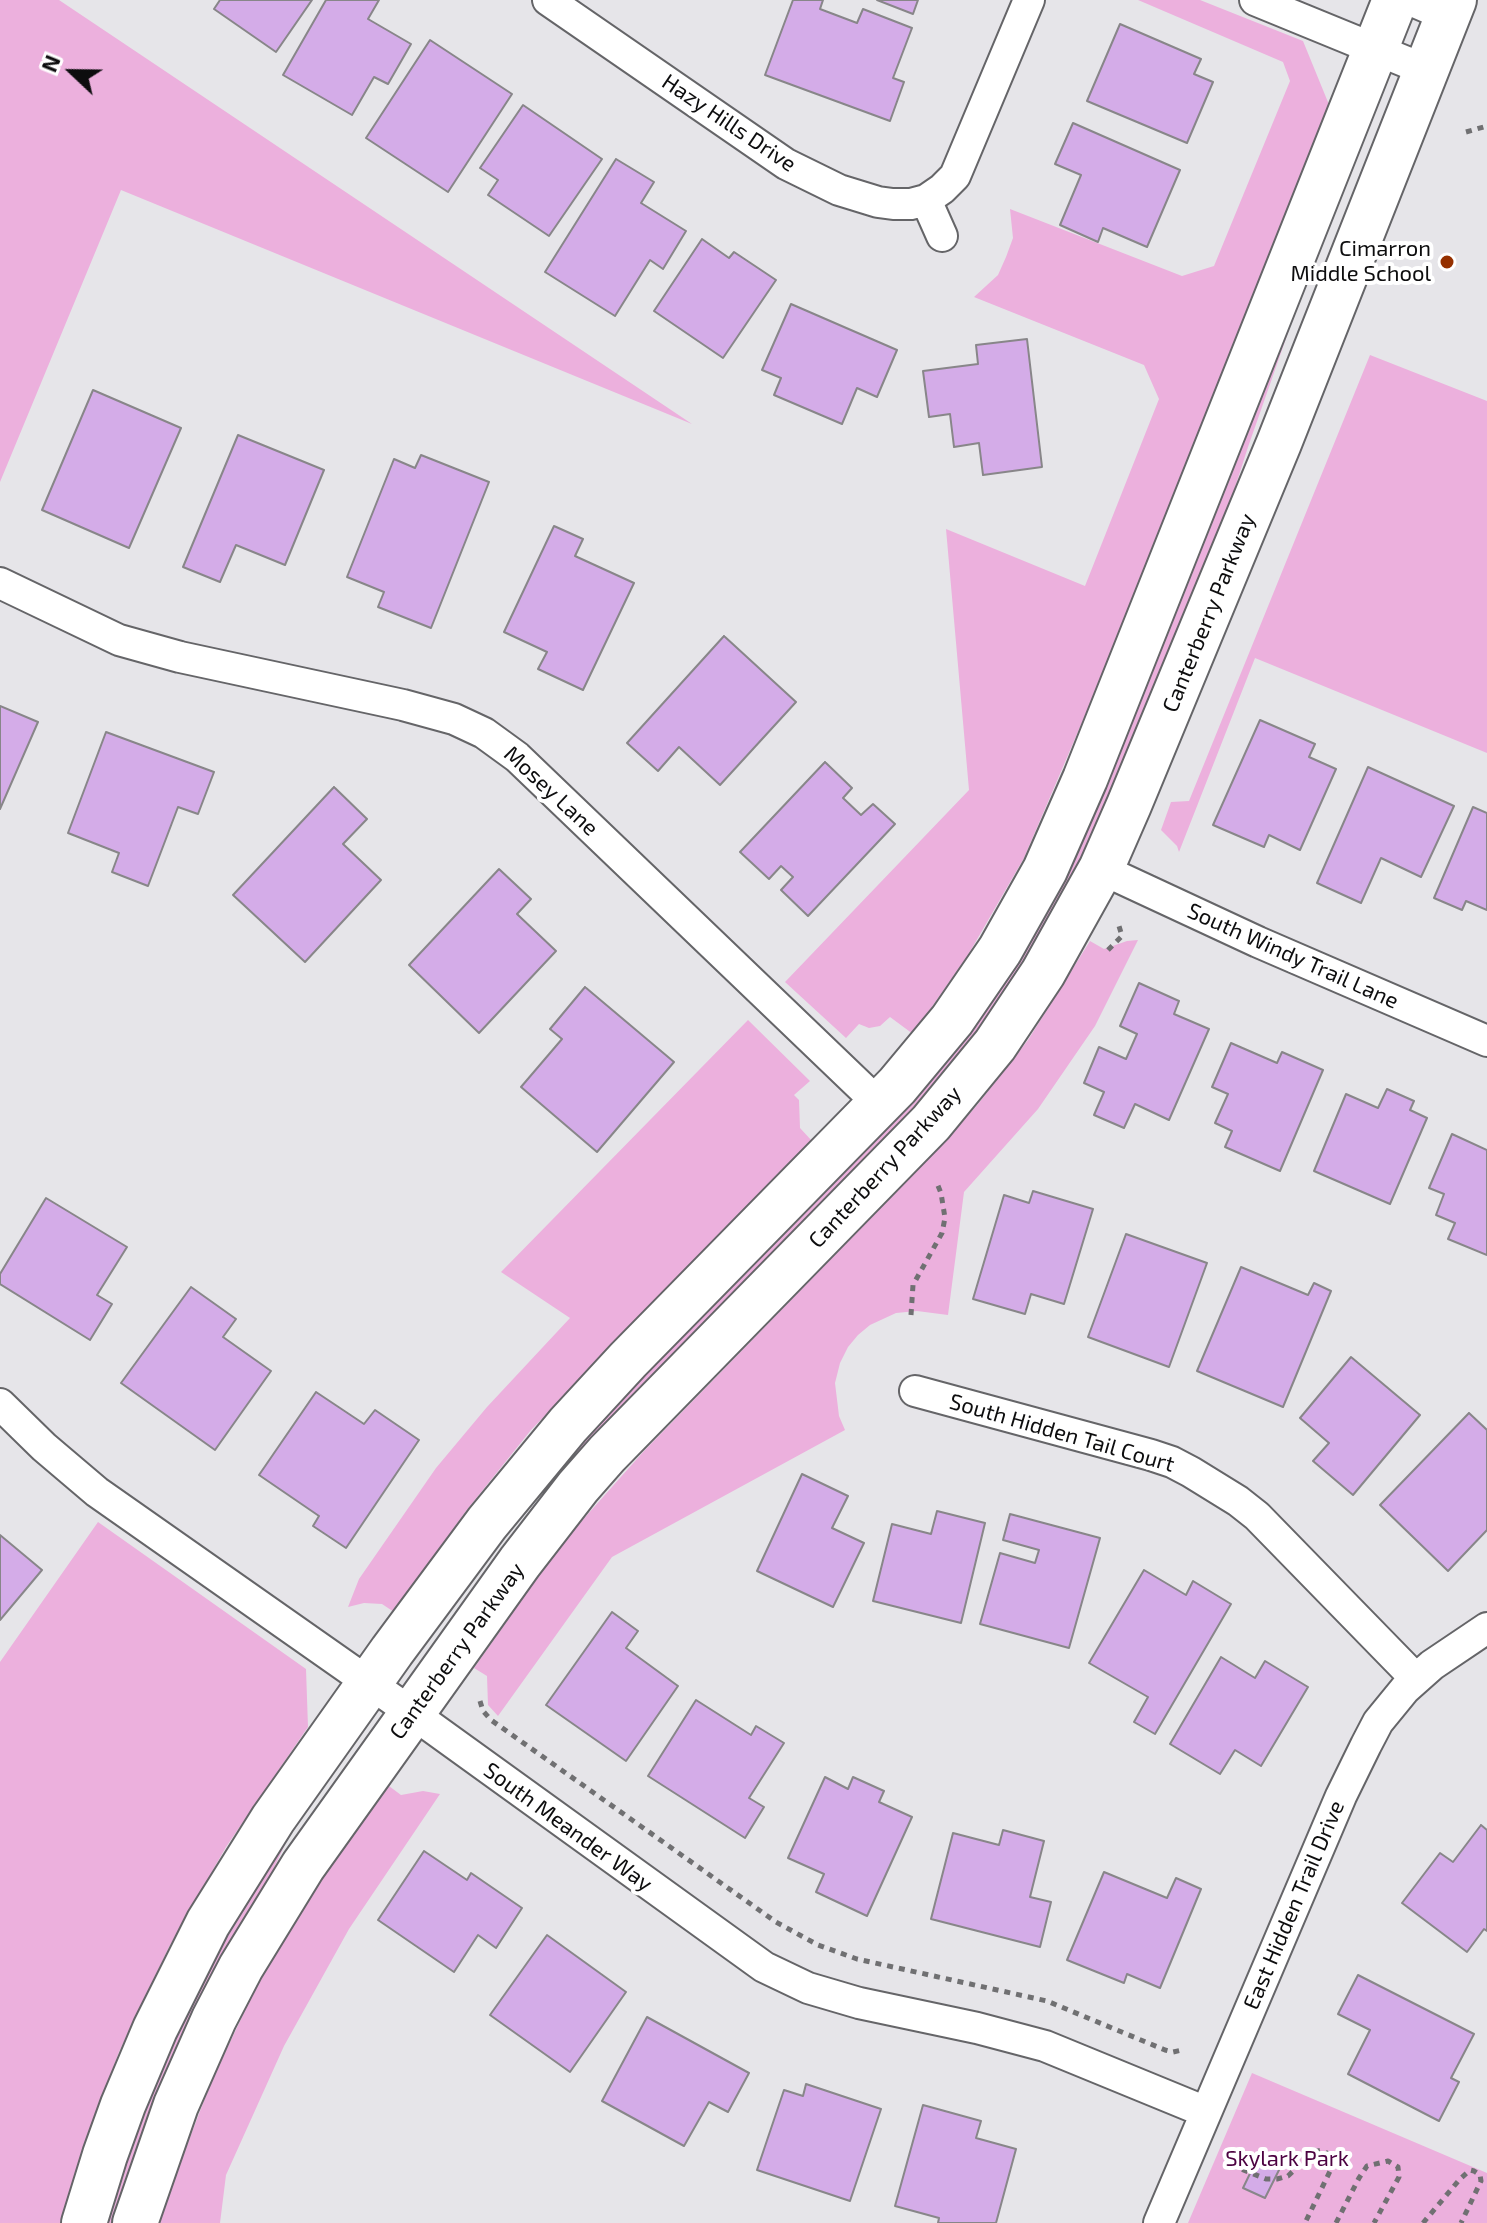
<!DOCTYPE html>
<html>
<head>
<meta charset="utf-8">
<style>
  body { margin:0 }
  #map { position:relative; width:1487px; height:2223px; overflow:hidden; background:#e6e5e9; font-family:"Exo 2",sans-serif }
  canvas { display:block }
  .north { position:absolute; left:32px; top:32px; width:80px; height:80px; -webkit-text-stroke:6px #fff; paint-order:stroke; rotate:292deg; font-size:22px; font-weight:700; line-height:32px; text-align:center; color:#0d0d0e }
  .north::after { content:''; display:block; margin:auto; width:28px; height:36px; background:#0d0d0e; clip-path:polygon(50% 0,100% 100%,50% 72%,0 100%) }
</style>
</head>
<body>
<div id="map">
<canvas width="1487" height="2223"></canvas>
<div class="north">N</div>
</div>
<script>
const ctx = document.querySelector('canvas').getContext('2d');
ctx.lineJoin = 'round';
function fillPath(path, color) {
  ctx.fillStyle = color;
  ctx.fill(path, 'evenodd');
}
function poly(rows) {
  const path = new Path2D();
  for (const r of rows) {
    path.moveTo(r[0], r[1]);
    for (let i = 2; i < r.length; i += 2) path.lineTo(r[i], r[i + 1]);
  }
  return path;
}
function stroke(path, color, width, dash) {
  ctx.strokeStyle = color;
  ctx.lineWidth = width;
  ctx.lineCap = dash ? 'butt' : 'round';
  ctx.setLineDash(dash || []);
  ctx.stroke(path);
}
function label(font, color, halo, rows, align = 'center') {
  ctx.font = font + ' "Exo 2",sans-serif';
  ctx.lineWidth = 8;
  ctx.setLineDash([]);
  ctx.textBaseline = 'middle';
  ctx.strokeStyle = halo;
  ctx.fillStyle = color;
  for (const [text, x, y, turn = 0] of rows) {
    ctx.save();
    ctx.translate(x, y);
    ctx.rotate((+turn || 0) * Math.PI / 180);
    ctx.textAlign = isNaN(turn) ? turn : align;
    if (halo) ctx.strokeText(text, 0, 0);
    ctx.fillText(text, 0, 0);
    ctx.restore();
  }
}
const green = poly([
  [0,0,59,0,692,424,121,190,0,482],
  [1138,0,1200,0,1303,41,1332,112,1133,603,1024,858,968,955,913,1034,890,1017,880,1026,869,1028,859,1024,846,1038,785,982,969,790,946,529,1085,586,1159,399,1144,365,974,297,998,275,1006,257,1013,238,1010,209,1182,276,1214,266,1290,81,1283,62],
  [1372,113,1372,119,1297,307,1248,447,1220,534,1095,846,999,1019,478,1589,586,1432,962,1034],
  [1370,355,1487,401,1487,753,1255,658,1179,852,1177,846,1161,830,1171,802,1189,801],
  [1138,940,1095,1026,1038,1109,964,1192,948,1315,917,1311,896,1313,870,1325,858,1335,848,1347,840,1363,835,1383,839,1416,845,1430,612,1557,498,1716,488,1705,487,1676,474,1668,551,1558,571,1533,644,1451,941,1146,978,1104,1028,1040,1090,941,1104,949,1127,941],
  [748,1020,810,1081,794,1095,799,1100,800,1128,812,1141,531,1430,466,1511,394,1612,382,1604,364,1603,348,1607,359,1579,436,1468,487,1407,570,1318,501,1272],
  [98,1522,306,1669,308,1727,226,1847,169,1947,119,2052,89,2132,60,2223,0,2223,0,1662],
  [389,1786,401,1795,423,1791,440,1794,349,1929,284,2046,226,2175,220,2223,160,2223,177,2171,212,2080,252,1996,274,1955,328,1870],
  [301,1811,194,2036,124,2223,98,2223,176,2013],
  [1252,2073,1487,2173,1487,2223,1188,2223]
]);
const building = poly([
  [220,0,312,0,276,52,214,9,220,0],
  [326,0,379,0,368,19,411,44,388,84,374,77,352,115,283,75,326,0],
  [793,0,823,0,820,9,857,23,863,9,912,28,893,78,904,82,890,121,765,75,793,0],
  [877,0,918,0,913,14,877,0],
  [1120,24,1201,59,1194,74,1213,82,1187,143,1087,101,1120,24],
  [430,40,512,94,448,192,366,138,430,40],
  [523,105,602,159,549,236,488,195,498,180,480,168,523,105],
  [1073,123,1180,170,1147,247,1103,228,1098,242,1060,225,1081,175,1055,164,1073,123],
  [616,159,654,182,641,203,686,231,663,269,650,260,615,316,545,272,616,159],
  [702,239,729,258,734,252,776,280,723,358,654,311,702,239],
  [791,304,897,350,877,397,857,388,842,424,774,395,781,378,762,370,791,304],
  [1027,339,1042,467,983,475,979,443,954,447,950,414,929,417,923,371,978,364,976,345,1027,339],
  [93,390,181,428,129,548,42,510,93,390],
  [238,435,324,470,285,565,236,545,220,582,183,567,238,435],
  [421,455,489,482,431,628,378,607,384,592,347,577,394,459,415,468,421,455],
  [554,526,583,539,575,556,634,583,583,690,538,669,547,652,504,632,554,526],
  [724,636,796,702,720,785,679,747,658,771,627,743,724,636],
  [0,706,38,722,0,809,0,706],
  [1260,720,1315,744,1309,757,1336,769,1300,850,1269,835,1264,847,1213,825,1260,720],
  [106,732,214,772,198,814,178,807,148,886,112,872,119,853,68,833,106,732],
  [825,762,852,788,843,798,861,815,873,804,895,824,808,916,781,890,793,877,781,866,769,879,740,852,825,762],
  [1368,767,1454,806,1421,877,1381,858,1361,903,1317,883,1368,767],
  [334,787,367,819,343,844,381,880,305,962,233,895,334,787],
  [1473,807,1487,813,1487,910,1466,901,1462,910,1434,898,1473,807],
  [499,869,531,899,517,914,556,951,479,1033,409,965,499,869],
  [1139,983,1179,1001,1174,1014,1209,1029,1169,1120,1135,1104,1124,1128,1094,1115,1104,1092,1084,1083,1099,1047,1126,1059,1137,1034,1120,1026,1139,983],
  [585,987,674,1062,597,1152,521,1087,562,1039,550,1029,585,987],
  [1231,1043,1277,1063,1282,1052,1323,1070,1280,1171,1225,1147,1232,1131,1215,1123,1228,1094,1212,1087,1231,1043],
  [1387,1089,1414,1101,1410,1110,1427,1118,1390,1204,1314,1171,1346,1094,1378,1108,1387,1089],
  [1452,1134,1487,1150,1487,1255,1448,1239,1455,1223,1436,1215,1444,1194,1429,1188,1452,1134],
  [1033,1191,1093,1209,1064,1304,1031,1294,1025,1314,973,1299,1004,1195,1029,1203,1033,1191],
  [46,1198,127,1247,97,1295,112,1304,90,1340,0,1284,0,1274,46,1198],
  [1126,1234,1207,1263,1169,1367,1088,1337,1126,1234],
  [1241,1267,1308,1295,1314,1283,1331,1291,1283,1407,1197,1371,1241,1267],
  [191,1287,236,1319,223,1337,271,1371,215,1450,121,1383,191,1287],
  [1351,1357,1420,1415,1353,1495,1313,1461,1329,1443,1300,1418,1351,1357],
  [316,1392,364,1424,375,1410,419,1440,346,1548,313,1526,319,1516,259,1475,316,1392],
  [1469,1413,1487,1430,1487,1530,1448,1571,1380,1505,1469,1413],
  [802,1474,848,1496,832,1528,864,1543,833,1607,757,1571,802,1474],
  [937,1511,985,1523,961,1623,873,1601,892,1524,931,1534,937,1511],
  [1010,1514,1100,1538,1069,1648,980,1624,1000,1553,1035,1563,1039,1550,1003,1540,1010,1514],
  [0,1535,42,1570,0,1620,0,1535],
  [1144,1570,1186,1595,1193,1581,1231,1604,1155,1734,1134,1722,1148,1697,1089,1663,1144,1570],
  [612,1612,638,1631,626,1648,678,1686,626,1761,546,1705,612,1612],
  [1221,1657,1255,1678,1265,1661,1308,1687,1261,1766,1235,1750,1220,1774,1170,1744,1221,1657],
  [696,1700,751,1735,756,1726,784,1743,749,1798,764,1807,745,1838,648,1776,696,1700],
  [825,1777,848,1789,853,1777,884,1791,879,1802,912,1817,867,1916,816,1892,824,1874,788,1858,825,1777],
  [1481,1825,1487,1830,1487,1931,1484,1929,1467,1952,1402,1903,1440,1853,1453,1862,1481,1825],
  [1003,1830,1044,1841,1030,1897,1051,1902,1040,1947,931,1919,953,1833,999,1845,1003,1830],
  [424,1851,467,1880,471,1873,522,1908,496,1948,478,1935,454,1972,378,1920,424,1851],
  [1104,1872,1167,1898,1176,1878,1201,1889,1160,1988,1127,1974,1124,1983,1067,1960,1104,1872],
  [547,1935,626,1992,570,2072,490,2015,547,1935],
  [1358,1975,1474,2034,1451,2078,1459,2082,1439,2121,1348,2074,1370,2030,1338,2014,1358,1975],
  [647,2017,749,2073,728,2112,709,2102,684,2146,602,2101,647,2017],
  [806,2084,881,2109,850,2201,757,2170,784,2090,803,2096,806,2084],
  [923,2105,981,2121,976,2138,1016,2149,996,2223,938,2223,939,2218,895,2206,923,2105],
  [1258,2157,1280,2168,1265,2198,1243,2188,1258,2157]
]);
const path = poly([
  [1466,132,1487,126],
  [1108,950,1122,936,1119,926],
  [911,1315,913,1285,942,1233,945,1218,941,1193,936,1181],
  [480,1701,483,1711,491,1720,776,1922,818,1945,857,1959,1047,2001,1165,2050,1173,2052,1182,2050],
  [1231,2165,1266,2179,1277,2179,1288,2176,1313,2152,1322,2150,1330,2155,1334,2162,1332,2167,1305,2223],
  [1336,2223,1359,2178,1367,2166,1388,2161,1398,2167,1399,2177,1374,2223],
  [1423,2223,1460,2179,1470,2170,1474,2171,1480,2175,1481,2181,1461,2223]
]);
const street = poly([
  [548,0,786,164,839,190,878,202,893,204,911,204,926,200,942,189,955,176,1029,0],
  [1255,0,1426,70],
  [1410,0,1447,16],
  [926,200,942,236],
  [0,583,119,640,180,657,403,705,454,719,484,733,517,757,879,1104],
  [1101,869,1258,942,1487,1041],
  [915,1391,1151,1455,1172,1462,1191,1472,1238,1501,1257,1516,1416,1679],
  [0,1404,44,1447,97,1492,412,1713,764,1967,808,1988,859,2003,977,2028,1045,2046,1206,2112],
  [1159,2223,1341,1796,1366,1745,1378,1722,1405,1689,1432,1665,1487,1628]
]);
const secondary = poly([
  [84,2223,105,2155,123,2105,155,2029,208,1923,273,1819,392,1651,487,1523,568,1425,628,1360,897,1086,952,1020,1000,950,1045,870,1085,779,1395,0],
  [135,2223,176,2105,214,2019,241,1967,303,1866,520,1562,578,1487,607,1454,931,1123,995,1045,1043,973,1101,869,1129,805,1279,443,1454,0]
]);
const markers = [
  [1447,262,8,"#953000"]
];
const streetNames = [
  ["Hazy Hills Drive",729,123,34],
  ["Canterberry Parkway",1209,613,-68],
  ["Mosey Lane",551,791,43],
  ["South Windy Trail Lane",1293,956,24],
  ["Canterberry Parkway",885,1167,-47],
  ["South Hidden Tail Court",1062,1433,16],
  ["Canterberry Parkway",457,1651,-54],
  ["South Meander Way",568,1827,36],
  ["East Hidden Trail Drive",1294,1905,-67]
];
const poiNames = [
  ["Cimarron",1431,249],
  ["Middle School",1431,274]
];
const parkNames = [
  ["Skylark Park",1287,2159]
];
fillPath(green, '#ecb0dd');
fillPath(building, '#d4ace8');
stroke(building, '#888689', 2);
stroke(street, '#656568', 34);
stroke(secondary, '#656568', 48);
stroke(path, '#707072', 5, [6, 6]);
stroke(street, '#fff', 30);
stroke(secondary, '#fff', 44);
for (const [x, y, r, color] of markers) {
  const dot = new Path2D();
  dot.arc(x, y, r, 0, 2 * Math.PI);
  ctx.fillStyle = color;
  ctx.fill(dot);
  stroke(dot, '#fff', 3);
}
label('22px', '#0d0d0e', '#fff', streetNames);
label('22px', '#0d0d0e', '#fff', poiNames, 'right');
label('22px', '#4c0241', '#fff', parkNames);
</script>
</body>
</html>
